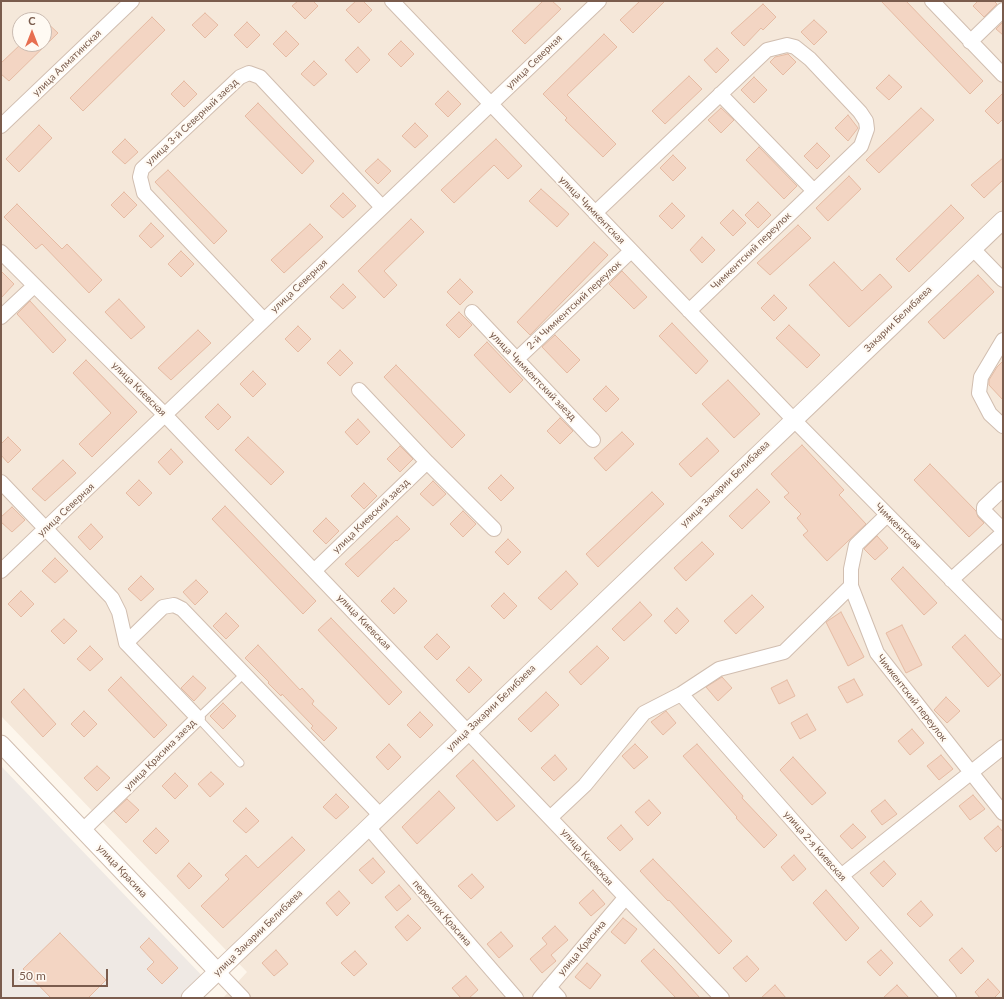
<!DOCTYPE html>
<html>
<head>
<meta charset="utf-8">
<style>
  body { margin:0 }
  #map { position:relative; width:1004px; height:999px; overflow:hidden; background:#fdf6ec; font-family:Lato,sans-serif }
  canvas { display:block }
  .frame { position:absolute; inset:0; border:2px solid #7a5c4d; pointer-events:none }
  .north { position:absolute; left:12px; top:12px; width:40px; height:40px; box-sizing:border-box; background:#fffaf3; border:1px solid #cabbb1; border-radius:50%; rotate:0deg; font-size:11px; font-weight:700; line-height:16px; text-align:center; color:#7a5c4d }
  .north::after { content:''; display:block; margin:auto; width:14px; height:18px; background:#e76f51; clip-path:polygon(50% 0,100% 100%,50% 72%,0 100%) }
  .scale { position:absolute; left:12px; top:969px; width:96px; height:18px; box-sizing:border-box; border:2px solid #7a5c4d; border-top:0; padding-left:5px; font-size:12px; line-height:14px; white-space:nowrap; color:#7a5c4d; -webkit-text-stroke:3px #fffaf3; paint-order:stroke }
</style>
</head>
<body>
<div id="map">
<canvas width="1004" height="999"></canvas>
<div class="frame"></div>
<div class="north">С</div>
<div class="scale">50 m</div>
</div>
<script>
const ctx = document.querySelector('canvas').getContext('2d');
ctx.lineJoin = 'round';
function fillPath(path, color) {
  ctx.fillStyle = color;
  ctx.fill(path, 'evenodd');
}
function poly(rows) {
  const path = new Path2D();
  for (const r of rows) {
    path.moveTo(r[0], r[1]);
    for (let i = 2; i < r.length; i += 2) path.lineTo(r[i], r[i + 1]);
  }
  return path;
}
function stroke(path, color, width, dash) {
  ctx.strokeStyle = color;
  ctx.lineWidth = width;
  ctx.lineCap = dash ? 'butt' : 'round';
  ctx.setLineDash(dash || []);
  ctx.stroke(path);
}
function label(font, color, halo, rows, align = 'center') {
  ctx.font = font + ' Lato,sans-serif';
  ctx.lineWidth = 4;
  ctx.setLineDash([]);
  ctx.textBaseline = 'middle';
  ctx.strokeStyle = halo;
  ctx.fillStyle = color;
  for (const [text, x, y, turn = 0] of rows) {
    ctx.save();
    ctx.translate(x, y);
    ctx.rotate((+turn || 0) * Math.PI / 180);
    ctx.textAlign = isNaN(turn) ? turn : align;
    if (halo) ctx.strokeText(text, 0, 0);
    ctx.fillText(text, 0, 0);
    ctx.restore();
  }
}
const residential = poly([
  [1,1,1003,1,1003,998,223,998,247,972,1,716],
  [20,20,44,20,44,44,20,44]
]);
const industrial = poly([
  [1,766,208,982,190,998,1,998]
]);
const building = poly([
  [298,1,313,1,318,6,305,19,292,6,298,1],
  [356,1,363,1,372,10,359,23,346,10,356,1],
  [543,1,552,1,561,9,525,44,512,31,543,1],
  [640,1,665,1,633,33,620,20,640,1],
  [881,1,906,1,983,81,970,94,881,1],
  [978,1,994,1,997,4,984,17,973,6,978,1],
  [763,4,776,17,763,30,761,28,744,46,731,33,763,4],
  [205,13,218,25,205,38,192,25,205,13],
  [152,17,165,30,83,111,70,98,152,17],
  [44,20,58,33,9,81,1,74,1,63,21,44,44,44,44,20],
  [814,20,827,32,814,45,801,32,814,20],
  [247,22,260,35,247,48,234,35,247,22],
  [1003,22,1003,35,996,29,1003,22],
  [286,31,299,44,286,57,273,44,286,31],
  [604,34,617,47,567,95,616,144,603,157,565,120,567,118,543,94,604,34],
  [401,41,414,54,401,67,388,54,401,41],
  [358,47,370,60,357,73,345,60,358,47],
  [717,48,729,60,716,73,704,60,717,48],
  [788,54,796,62,783,75,770,62,775,57,788,54],
  [314,61,327,74,314,86,301,74,314,61],
  [889,75,902,87,889,100,876,88,889,75],
  [689,76,702,89,665,124,652,111,689,76],
  [754,77,767,90,754,103,741,90,754,77],
  [184,81,197,94,184,107,171,94,184,81],
  [448,91,461,104,448,117,435,104,448,91],
  [1003,93,1003,119,998,124,985,111,1003,93],
  [258,103,314,161,302,174,245,116,258,103],
  [721,108,734,120,721,133,708,120,721,108],
  [921,108,934,120,879,173,866,160,921,108],
  [848,115,858,128,848,141,835,128,848,115],
  [415,123,428,136,415,148,402,136,415,123],
  [39,125,52,138,19,172,6,159,39,125],
  [125,139,138,152,125,164,112,152,125,139],
  [496,139,522,166,508,179,494,165,454,203,441,190,496,139],
  [817,143,830,156,817,169,804,156,817,143],
  [759,147,797,186,784,199,746,160,759,147],
  [673,155,686,168,673,181,660,168,673,155],
  [1003,158,1003,180,984,198,971,185,1003,158],
  [378,159,391,171,378,184,365,171,378,159],
  [168,170,227,231,214,244,155,182,168,170],
  [849,176,861,189,828,221,816,208,849,176],
  [541,189,569,214,557,227,529,201,541,189],
  [124,192,137,205,124,218,111,205,124,192],
  [343,193,356,206,343,218,330,206,343,193],
  [758,202,771,215,758,228,745,215,758,202],
  [672,203,685,216,672,229,659,216,672,203],
  [17,204,62,249,67,244,102,280,89,293,42,244,36,249,4,217,17,204],
  [951,205,964,218,909,272,896,259,951,205],
  [733,210,746,223,733,236,720,223,733,210],
  [411,219,424,232,384,271,397,285,384,298,358,271,411,219],
  [151,223,164,236,151,248,139,236,151,223],
  [310,224,323,237,284,273,271,260,310,224],
  [798,225,811,238,770,275,757,263,798,225],
  [702,237,715,250,702,263,690,250,702,237],
  [594,242,608,255,530,335,517,322,594,242],
  [181,251,194,264,181,277,168,264,181,251],
  [834,262,862,291,880,274,892,287,849,327,809,285,834,262],
  [1,271,14,284,1,298,1,271],
  [622,271,647,297,634,309,609,284,622,271],
  [978,275,994,292,944,339,928,322,978,275],
  [460,279,473,292,460,305,447,292,460,279],
  [343,284,356,297,343,309,330,297,343,284],
  [774,295,787,308,774,321,761,308,774,295],
  [119,299,145,327,131,339,105,312,119,299],
  [30,301,66,340,53,353,17,314,30,301],
  [459,312,472,325,459,338,446,325,459,312],
  [672,323,708,361,696,374,659,336,672,323],
  [789,325,820,355,807,368,776,338,789,325],
  [298,326,311,339,298,352,285,339,298,326],
  [198,330,211,343,171,380,158,368,198,330],
  [555,335,580,360,567,373,542,347,555,335],
  [487,342,523,380,510,393,474,355,487,342],
  [340,350,353,363,340,376,327,363,340,350],
  [86,360,137,412,92,457,79,444,111,413,73,373,86,360],
  [1003,361,1003,400,989,385,989,380,997,367,1003,361],
  [396,365,465,435,452,448,384,377,396,365],
  [253,371,266,384,253,397,240,384,253,371],
  [728,380,760,414,734,438,702,404,728,380],
  [606,386,619,399,606,412,593,399,606,386],
  [218,404,231,417,218,430,205,417,218,404],
  [560,418,573,431,560,444,547,431,560,418],
  [358,419,370,432,357,445,345,432,358,419],
  [622,432,634,444,606,471,594,458,622,432],
  [8,437,21,450,8,463,1,455,1,444,8,437],
  [248,437,284,472,271,485,235,450,248,437],
  [707,438,719,451,691,477,679,464,707,438],
  [802,445,844,490,839,495,866,524,827,561,803,535,808,531,797,518,801,514,784,497,789,493,771,474,802,445],
  [400,446,413,459,400,472,387,459,400,446],
  [171,449,183,462,170,475,158,462,171,449],
  [63,460,76,473,45,501,32,489,63,460],
  [930,464,976,511,978,517,984,523,969,537,914,480,930,464],
  [501,475,514,488,501,501,488,488,501,475],
  [139,480,152,493,139,506,126,493,139,480],
  [433,481,446,494,433,506,420,494,433,481],
  [364,483,377,496,364,509,351,496,364,483],
  [757,489,770,502,742,529,729,516,757,489],
  [652,492,664,504,598,567,586,554,652,492],
  [225,506,316,601,303,614,212,519,225,506],
  [12,507,25,520,12,532,1,522,1,517,12,507],
  [463,511,476,524,463,537,450,524,463,511],
  [397,516,410,529,397,541,396,540,358,577,345,564,397,516],
  [326,518,339,531,326,544,313,531,326,518],
  [91,524,103,537,90,550,78,537,91,524],
  [877,536,888,548,875,560,864,549,877,536],
  [508,539,521,552,508,565,495,552,508,539],
  [702,542,714,554,686,581,674,568,702,542],
  [55,558,68,571,55,583,42,571,55,558],
  [903,567,937,603,924,615,891,579,903,567],
  [566,571,578,584,551,610,538,598,566,571],
  [141,576,154,589,141,601,128,589,141,576],
  [196,580,208,592,195,605,183,592,196,580],
  [394,588,407,601,394,614,381,601,394,588],
  [21,591,34,604,21,617,8,604,21,591],
  [504,593,517,606,504,619,491,606,504,593],
  [752,595,764,607,736,634,724,621,752,595],
  [640,602,652,615,624,641,612,629,640,602],
  [677,608,689,621,676,634,664,621,677,608],
  [841,612,864,657,848,666,826,622,841,612],
  [226,613,239,626,226,639,213,626,226,613],
  [331,618,402,692,389,705,318,630,331,618],
  [64,619,77,631,64,644,51,631,64,619],
  [902,625,922,665,906,673,886,633,902,625],
  [437,634,450,647,437,660,424,647,437,634],
  [965,635,1001,675,988,687,952,647,965,635],
  [258,645,300,690,302,688,314,701,312,704,337,728,324,741,311,728,313,726,282,694,281,696,268,683,269,682,245,658,258,645],
  [90,646,103,659,90,671,77,659,90,646],
  [597,646,609,658,581,685,569,672,597,646],
  [469,667,482,680,469,693,456,680,469,667],
  [193,676,206,688,194,701,181,688,193,676],
  [121,677,167,725,154,738,108,690,121,677],
  [722,677,732,688,718,701,706,687,722,677],
  [854,679,863,695,847,703,838,687,854,679],
  [787,680,795,696,779,704,771,688,787,680],
  [24,689,56,724,43,737,11,702,24,689],
  [546,692,559,705,531,732,518,719,546,692],
  [946,697,960,711,947,723,934,710,946,697],
  [223,703,236,716,223,729,210,716,223,703],
  [84,711,97,724,84,737,71,724,84,711],
  [666,711,676,723,663,735,651,722,666,711],
  [420,712,433,725,420,738,407,725,420,712],
  [807,714,816,730,800,739,791,723,807,714],
  [912,729,924,743,910,755,898,741,912,729],
  [389,744,401,757,388,770,376,757,389,744],
  [635,744,648,757,634,769,622,756,635,744],
  [697,744,743,796,742,798,777,835,764,848,736,818,737,817,683,756,697,744],
  [555,755,567,769,554,781,541,768,555,755],
  [941,755,953,769,939,780,927,766,941,755],
  [793,757,826,793,812,805,780,770,793,757],
  [473,760,515,806,497,821,456,776,473,760],
  [97,766,110,778,97,791,84,778,97,766],
  [211,772,224,784,210,797,198,784,211,772],
  [175,773,188,786,175,799,162,786,175,773],
  [439,791,455,808,417,844,402,827,439,791],
  [336,794,349,807,336,819,323,807,336,794],
  [973,795,985,809,970,820,959,806,973,795],
  [127,799,139,810,126,823,114,811,127,799],
  [649,800,661,813,648,826,635,812,649,800],
  [885,800,897,814,882,825,871,811,885,800],
  [246,808,259,821,246,833,233,821,246,808],
  [853,824,866,837,852,849,840,836,853,824],
  [621,825,633,839,620,851,607,838,621,825],
  [998,826,1003,832,1003,845,996,852,984,838,998,826],
  [156,828,169,841,156,854,143,841,156,828],
  [292,837,305,850,223,928,201,906,229,879,225,875,246,855,258,868,292,837],
  [794,855,806,869,793,881,781,867,794,855],
  [373,858,385,872,372,884,359,870,373,858],
  [653,859,732,941,719,954,669,900,668,901,640,871,653,859],
  [884,861,896,874,883,887,870,873,884,861],
  [189,863,202,876,189,889,177,876,189,863],
  [472,874,484,887,471,899,458,886,472,874],
  [399,885,411,899,397,911,385,897,399,885],
  [593,890,605,904,591,916,579,903,593,890],
  [826,890,859,928,846,941,813,903,826,890],
  [339,891,350,903,337,916,326,903,339,891],
  [921,901,933,915,920,927,907,914,921,901],
  [408,915,421,928,407,941,395,927,408,915],
  [623,918,637,929,625,944,611,932,623,918],
  [555,926,568,940,551,955,556,961,542,973,530,959,547,944,542,938,555,926],
  [501,932,513,946,499,958,487,944,501,932],
  [60,933,106,980,88,998,51,998,23,969,60,933],
  [149,938,178,968,162,984,147,969,154,962,140,947,149,938],
  [962,948,974,961,961,974,949,960,962,948],
  [654,949,671,966,700,998,676,998,653,974,641,961,654,949],
  [276,950,288,964,274,976,262,963,276,950],
  [881,950,893,963,880,976,867,962,881,950],
  [355,951,367,964,354,976,341,963,355,951],
  [747,956,759,969,746,982,733,968,747,956],
  [587,963,601,975,590,989,575,977,587,963],
  [466,976,478,990,469,998,461,998,452,988,466,976],
  [988,979,1000,992,994,998,980,998,975,992,988,979],
  [775,985,786,998,761,998,775,985],
  [897,985,909,998,883,998,897,985]
]);
const service = poly([
  [240,763,198,718,244,674]
]);
const minor = poly([
  [392,1,793,419,1003,632],
  [932,1,1003,75],
  [970,42,1003,10],
  [720,94,813,190],
  [1,126,132,1],
  [595,213,767,50,787,45,795,47,810,59,860,112,866,121,867,129,861,146,689,311],
  [973,249,1003,280],
  [1,252,166,416,722,998],
  [472,312,593,440],
  [1,317,34,286],
  [263,319,144,193,140,177,142,169,240,77,249,73,260,77,382,207],
  [1003,340,981,377,979,393,990,414,1003,426],
  [517,359,631,251],
  [427,462,494,529],
  [1,482,112,598,119,612,126,643,198,718,83,830],
  [1003,489,984,507,984,511,1003,530],
  [887,515,856,545,851,569,851,586,877,653,1003,813],
  [315,570,427,462,359,390],
  [1,571,599,1],
  [951,580,1003,533],
  [126,643,163,607,174,605,182,609,380,815],
  [681,694,949,998],
  [551,817,585,785,644,713,681,694,719,669,784,652,851,586],
  [368,827,516,998],
  [841,876,1003,747],
  [218,972,243,998],
  [549,987,559,998],
  [540,998,625,898]
]);
const tertiary = poly([
  [1,744,218,972],
  [190,998,1003,220]
]);
const streetNames = [
  ["улица Северная",534,62,-44],
  ["улица Алматинская",67,63,-44],
  ["улица 3-й Северный заезд",192,122,-43],
  ["улица Чимкентская",592,210,46],
  ["Чимкентский переулок",751,251,-44],
  ["улица Северная",299,286,-43],
  ["2-й Чимкентский переулок",574,305,-43],
  ["Закарии Белибаева",898,319,-44],
  ["улица Чимкентский заезд",533,376,46],
  ["улица Киевская",139,389,45],
  ["улица Закарии Белибаева",725,484,-44],
  ["улица Северная",66,510,-43],
  ["улица Киевский заезд",371,516,-44],
  ["Чимкентская",898,526,45],
  ["улица Киевская",364,622,46],
  ["Чимкентский переулок",912,698,52],
  ["улица Закарии Белибаева",491,708,-44],
  ["улица Красина заезд",160,755,-45],
  ["улица 2-я Киевская",815,846,49],
  ["улица Киевская",587,857,48],
  ["улица Красина",122,871,47],
  ["переулок Красина",442,913,49],
  ["улица Закарии Белибаева",258,933,-44],
  ["улица Красина",582,948,-50]
];
fillPath(residential, '#f5e8da');
fillPath(industrial, '#efe9e4');
fillPath(building, '#f3d5c3');
stroke(building, '#e6bba3', 1);
stroke(service, '#d1beb0', 9);
stroke(minor, '#d1beb0', 16);
stroke(tertiary, '#d1beb0', 19);
stroke(service, '#fff', 7);
stroke(minor, '#fff', 14);
stroke(tertiary, '#fff', 17);
label('10px', '#7a5c4d', '#fffaf3', streetNames);
</script>
</body>
</html>
